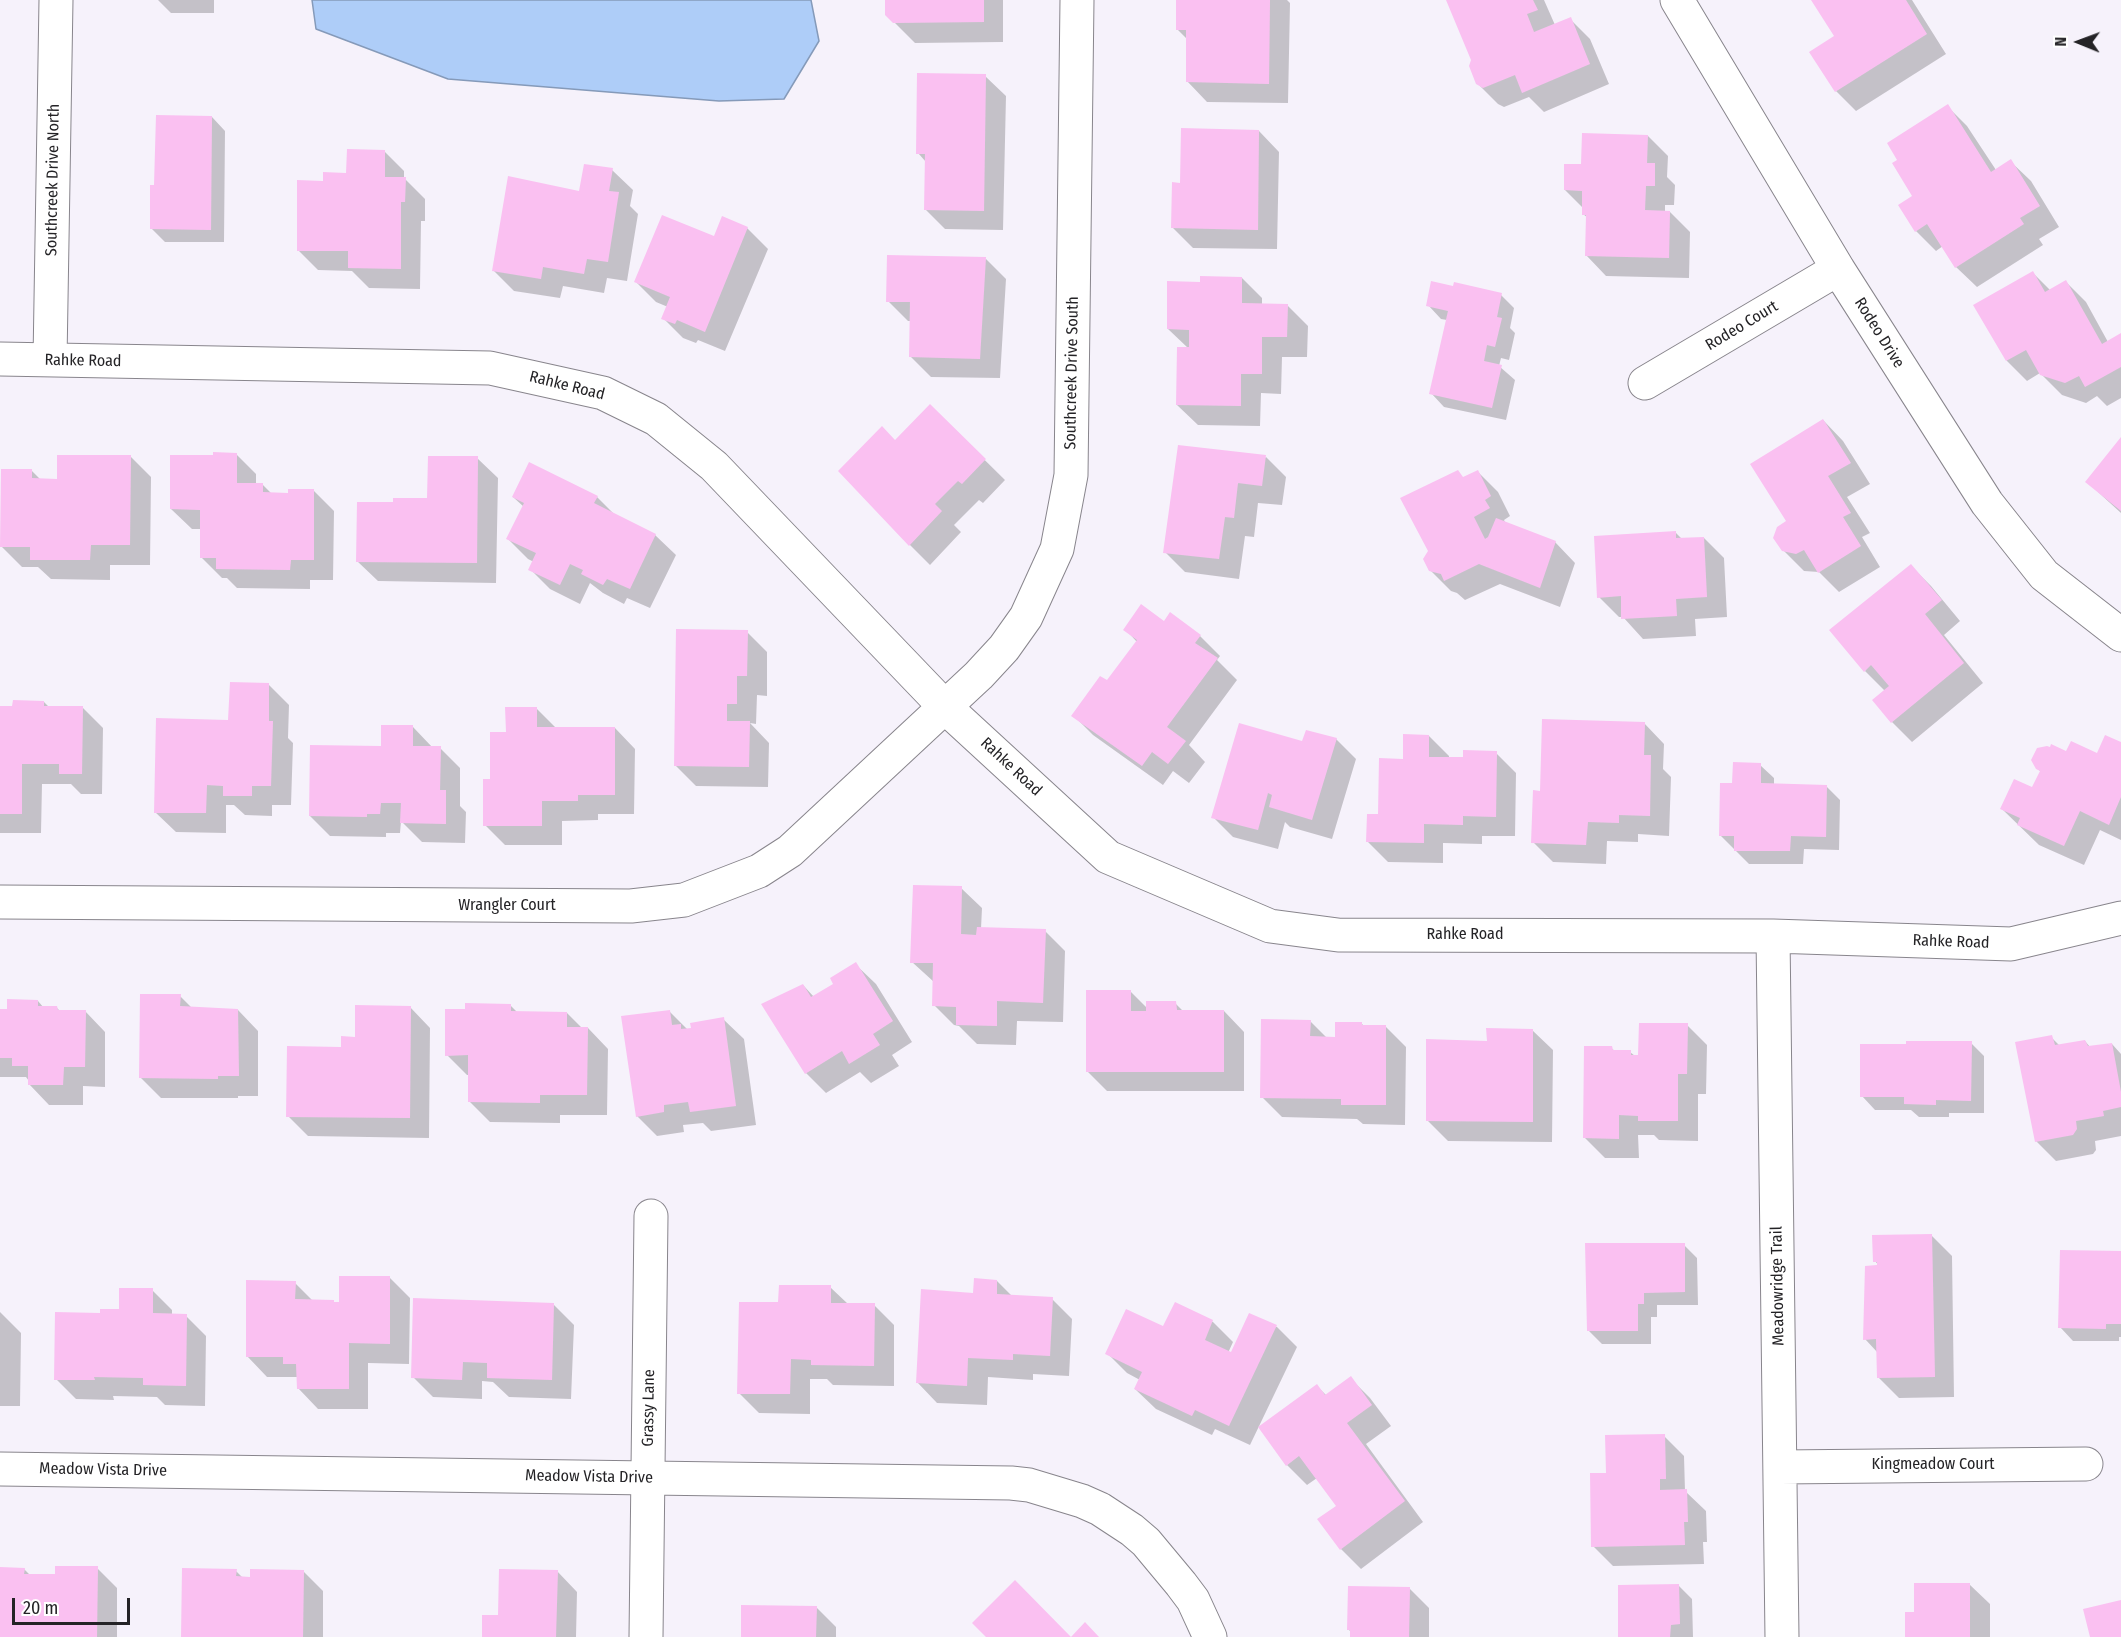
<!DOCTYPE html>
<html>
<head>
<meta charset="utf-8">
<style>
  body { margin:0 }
  #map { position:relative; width:2121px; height:1637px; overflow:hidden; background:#f6f2fb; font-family:"Fira Sans Condensed",sans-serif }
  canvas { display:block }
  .north { position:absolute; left:2049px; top:12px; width:60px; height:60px; -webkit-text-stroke:4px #fff; paint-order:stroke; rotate:271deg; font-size:16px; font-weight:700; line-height:24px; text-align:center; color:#242326 }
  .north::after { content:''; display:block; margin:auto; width:21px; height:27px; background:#242326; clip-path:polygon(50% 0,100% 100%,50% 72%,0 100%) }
  .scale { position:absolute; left:12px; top:1598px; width:118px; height:27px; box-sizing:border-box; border:3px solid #242326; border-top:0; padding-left:8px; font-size:18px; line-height:21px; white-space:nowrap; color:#242326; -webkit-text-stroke:4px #fff; paint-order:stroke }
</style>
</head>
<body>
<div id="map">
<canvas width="2121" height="1637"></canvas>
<div class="north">N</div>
<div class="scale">20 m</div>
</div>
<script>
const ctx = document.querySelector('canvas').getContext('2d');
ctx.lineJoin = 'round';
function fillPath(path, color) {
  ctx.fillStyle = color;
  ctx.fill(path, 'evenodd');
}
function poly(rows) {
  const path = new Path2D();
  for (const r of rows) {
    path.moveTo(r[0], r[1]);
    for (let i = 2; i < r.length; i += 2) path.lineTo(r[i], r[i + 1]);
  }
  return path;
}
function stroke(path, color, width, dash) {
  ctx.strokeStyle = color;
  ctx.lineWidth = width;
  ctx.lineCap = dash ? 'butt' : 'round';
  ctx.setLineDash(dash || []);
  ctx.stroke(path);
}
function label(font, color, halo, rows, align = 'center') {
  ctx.font = font + ' "Fira Sans Condensed",sans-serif';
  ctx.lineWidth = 6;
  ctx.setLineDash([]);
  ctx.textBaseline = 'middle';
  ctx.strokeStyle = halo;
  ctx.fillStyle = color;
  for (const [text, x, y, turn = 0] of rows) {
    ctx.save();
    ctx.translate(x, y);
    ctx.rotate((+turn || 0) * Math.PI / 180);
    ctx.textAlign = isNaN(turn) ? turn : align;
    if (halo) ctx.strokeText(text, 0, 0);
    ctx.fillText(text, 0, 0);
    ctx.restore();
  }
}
const water = poly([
  [312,0,811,0,819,41,784,99,719,101,448,79,316,29,312,0]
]);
const shadow = poly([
  [158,0,214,0,214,13,171,13],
  [887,0,1003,0,1003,42,915,43,894,22],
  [1177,0,1287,0,1290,3,1288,103,1207,102,1187,81,1187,39,1177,29],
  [1448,0,1544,0,1555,25,1570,19,1590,39,1609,84,1544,112,1529,97,1504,107,1498,104,1477,83,1473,60],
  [1813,0,1912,0,1946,54,1856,111,1836,91,1836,37],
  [985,76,1006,96,1003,230,945,229,925,209,926,162,918,153],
  [1947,106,1967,126,1996,170,2010,161,2031,181,2059,227,2039,239,2043,245,1977,287,1956,267,1943,246,1936,251,1916,231,1914,197,1899,160],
  [212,117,225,131,224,242,165,242,151,228,156,186],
  [1259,131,1279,152,1277,249,1193,248,1173,228,1181,184],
  [1648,136,1668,156,1667,177,1675,185,1674,205,1665,205,1665,212,1670,212,1690,232,1689,278,1606,276,1586,255,1588,218,1583,214,1583,208,1565,190,1583,166],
  [384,151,404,171,404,178,425,199,425,221,421,221,420,289,369,288,352,271,318,270,298,250,324,182,348,174],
  [612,170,633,190,630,206,638,214,627,281,607,278,604,293,563,286,560,298,514,291,494,271,580,192],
  [723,218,747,228,768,249,725,351,698,340,696,343,683,338,663,318,668,307,656,302,636,282,715,238],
  [986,259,1006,279,1000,378,931,377,911,357,911,321,908,321,888,301],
  [2033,273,2050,290,2066,282,2086,302,2108,342,2121,335,2121,398,2107,406,2097,396,2086,403,2062,395,2040,373,2027,381,2007,361,1975,306],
  [1242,278,1262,298,1262,305,1287,305,1308,326,1307,357,1282,357,1281,394,1261,393,1260,426,1198,425,1177,405,1188,348,1168,329,1201,283],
  [1501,295,1514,308,1510,328,1515,333,1509,360,1501,358,1499,366,1515,380,1506,420,1444,407,1431,393,1447,320,1441,319,1428,305],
  [930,406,1005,480,983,503,979,500,954,525,961,532,930,565,910,545,895,442],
  [1823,420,1843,441,1870,484,1847,497,1870,533,1862,537,1880,567,1839,592,1819,572,1804,571,1783,550,1788,521],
  [2121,441,2121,513,2087,482],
  [236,454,256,474,256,484,262,484,272,494,290,494,314,491,334,511,333,580,310,580,310,589,237,588,227,578,222,578,202,558,202,529,192,529,171,509,215,456],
  [131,457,151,477,150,565,110,565,110,580,51,579,38,567,22,567,2,547,31,470,41,480,58,480],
  [1266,457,1286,477,1282,505,1258,503,1254,537,1245,536,1239,579,1185,572,1165,552],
  [477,458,498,478,496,583,378,581,357,561,394,504,429,500],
  [1478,472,1498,492,1510,516,1504,520,1506,524,1555,542,1575,563,1560,607,1500,584,1465,600,1457,593,1451,591,1430,570,1464,479],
  [513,497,597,497,614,514,655,535,676,555,650,608,627,598,624,604,603,593,590,583,580,604,550,589,530,569,534,562,528,559,508,539,524,507],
  [1676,533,1682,539,1704,538,1724,558,1727,617,1695,619,1696,636,1643,639,1623,617,1619,617,1599,597],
  [1911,566,1931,586,1960,621,1944,635,1983,683,1912,742,1892,722,1885,691,1865,671],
  [1165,623,1200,636,1220,656,1217,660,1237,680,1189,745,1205,762,1189,783,1173,771,1163,785,1093,735,1073,715,1107,682,1137,642,1125,629],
  [747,632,767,652,767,696,757,695,756,724,750,723,769,743,768,787,696,786,676,766],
  [269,685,289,705,288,738,293,743,291,805,272,805,272,816,245,815,234,805,226,805,226,833,176,832,155,812,230,721],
  [44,702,49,707,83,708,103,728,102,794,81,794,71,784,42,784,41,833,0,833,0,707,14,707],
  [536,708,556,728,615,728,635,749,634,814,598,814,598,820,562,821,562,845,505,845,485,825,491,781,507,733],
  [1644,723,1664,744,1663,769,1671,777,1669,836,1638,834,1638,842,1607,841,1606,864,1553,862,1533,842,1541,792],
  [413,727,433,748,440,748,460,768,460,806,466,812,465,843,422,842,401,821,400,833,386,833,386,837,330,836,310,816],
  [1429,736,1449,756,1449,759,1465,759,1496,753,1516,773,1515,836,1482,836,1482,844,1443,843,1443,863,1388,862,1368,842,1380,815],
  [1336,739,1356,759,1332,839,1290,827,1285,822,1278,849,1233,837,1213,817,1303,742],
  [2121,743,2121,840,2100,830,2084,865,2039,845,2002,809,2033,789,2041,772,2037,768,2066,753,2098,755],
  [1760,765,1774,778,1774,785,1826,786,1840,800,1839,850,1804,849,1803,864,1749,864,1720,835,1734,784],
  [961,888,982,908,981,929,1045,931,1065,951,1063,1022,1017,1021,1016,1045,977,1044,959,1026,954,1025,934,1005,934,982,912,962],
  [855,964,876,984,912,1042,892,1055,899,1066,871,1083,860,1072,826,1093,806,1073,803,985,814,997,836,984],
  [1130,991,1148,1009,1175,1003,1184,1012,1224,1011,1244,1032,1244,1091,1107,1091,1087,1071],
  [180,996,193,1009,238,1010,258,1031,258,1096,238,1096,238,1098,161,1098,141,1078],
  [38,1001,44,1008,57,1008,60,1011,85,1011,105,1032,105,1087,83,1086,83,1105,49,1105,29,1084,29,1081,26,1077,0,1077,0,1010,9,1010],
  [510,1005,518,1013,567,1013,582,1028,588,1028,608,1049,607,1115,560,1115,560,1123,490,1122,470,1102,470,1075,467,1075,447,1055,467,1010],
  [410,1007,430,1028,429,1138,308,1136,288,1116,342,1048],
  [669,1011,688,1030,723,1019,744,1039,756,1125,711,1131,703,1123,683,1125,684,1132,657,1136,637,1116],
  [1310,1021,1327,1038,1336,1038,1361,1023,1365,1027,1386,1027,1406,1047,1405,1125,1363,1124,1357,1119,1282,1117,1262,1097],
  [1687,1025,1707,1045,1706,1094,1698,1094,1698,1141,1659,1140,1654,1135,1638,1135,1639,1158,1605,1158,1585,1138,1611,1048,1615,1051,1630,1052,1635,1056,1640,1056],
  [1532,1030,1553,1050,1552,1142,1448,1141,1428,1121,1488,1043],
  [2051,1037,2060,1046,2085,1041,2090,1047,2112,1044,2121,1054,2121,1136,2095,1141,2096,1150,2093,1154,2056,1161,2036,1141],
  [1971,1043,1984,1056,1984,1113,1949,1113,1949,1117,1919,1117,1911,1110,1875,1110,1862,1096],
  [1932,1236,1952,1256,1954,1397,1899,1398,1879,1378,1878,1353,1865,1339,1880,1267,1875,1261],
  [1684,1245,1697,1258,1698,1305,1657,1305,1657,1317,1651,1317,1651,1344,1602,1344,1589,1331],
  [2121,1252,2121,1337,2119,1337,2119,1341,2073,1341,2060,1327],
  [390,1278,410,1298,409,1364,368,1363,368,1409,318,1409,298,1388,298,1377,267,1377,247,1356,295,1283,313,1301,340,1303],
  [997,1281,1012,1296,1052,1299,1072,1319,1069,1376,1033,1374,1033,1380,988,1377,987,1405,937,1403,917,1382,974,1294],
  [830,1287,848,1304,874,1305,894,1325,894,1386,833,1385,827,1379,810,1379,810,1414,759,1413,739,1393,780,1304],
  [152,1290,172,1310,172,1315,186,1316,206,1336,205,1406,165,1405,157,1397,113,1396,114,1400,76,1399,56,1379,101,1314,120,1311],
  [1176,1304,1213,1322,1233,1342,1228,1353,1231,1354,1249,1315,1277,1327,1297,1347,1250,1445,1215,1429,1212,1435,1156,1409,1135,1389,1140,1380,1127,1373,1107,1353,1164,1328],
  [554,1305,574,1325,571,1399,509,1397,493,1382,482,1381,482,1399,433,1397,413,1377],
  [0,1312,21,1333,20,1406,0,1406],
  [1350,1378,1370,1398,1391,1426,1366,1444,1423,1522,1361,1569,1341,1549,1338,1506,1317,1478,1307,1485,1287,1465,1317,1386,1327,1396],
  [1664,1436,1684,1456,1685,1491,1706,1511,1707,1542,1703,1542,1704,1564,1613,1566,1593,1546,1607,1474],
  [97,1568,117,1588,117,1637,0,1637,0,1569,24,1569,30,1575,56,1576],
  [236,1571,243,1578,303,1571,323,1591,323,1637,183,1637],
  [557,1571,577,1592,576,1637,484,1637,500,1616],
  [1969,1584,1990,1604,1990,1637,1906,1637,1915,1613],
  [1679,1586,1692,1599,1693,1637,1620,1637],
  [1409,1588,1429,1608,1429,1637,1351,1637,1352,1633,1348,1629],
  [816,1607,836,1627,836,1637,743,1637]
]);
const building = poly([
  [885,0,984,0,984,22,893,23,885,15],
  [1176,0,1270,0,1269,84,1186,82,1186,30,1176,30],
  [1446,0,1533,0,1538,10,1527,14,1534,32,1571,17,1590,64,1522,93,1515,75,1483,88,1476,84,1469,66,1471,60],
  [1811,0,1906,0,1927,34,1835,92,1809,52,1834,36],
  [917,73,986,74,984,211,924,210,925,154,916,154],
  [1948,104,1991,172,2011,159,2040,206,2020,218,2024,224,1955,268,1927,224,1915,232,1898,205,1912,196,1892,163,1897,160,1887,143],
  [156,115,212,116,211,230,150,229,150,185,154,185],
  [1181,128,1259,130,1258,230,1171,228,1172,182,1180,183],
  [1582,133,1648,135,1647,163,1655,163,1655,186,1646,186,1645,210,1670,211,1669,258,1585,256,1586,215,1582,215,1582,191,1564,190,1564,164,1581,164],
  [347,149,385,150,385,177,406,177,405,202,401,202,401,269,348,268,348,251,297,251,297,180,323,181,323,172,346,173],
  [584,164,613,168,609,191,619,192,608,262,587,259,584,274,543,267,541,279,492,271,508,176,579,191],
  [662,215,714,236,722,216,748,227,705,332,677,320,675,324,661,319,670,297,634,282],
  [887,255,986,257,980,359,909,357,910,302,886,302],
  [2033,271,2045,292,2066,280,2102,344,2121,333,2121,367,2085,387,2079,376,2065,383,2040,375,2026,350,2006,361,1973,305],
  [1200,276,1242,277,1242,303,1288,304,1287,337,1262,337,1262,374,1241,374,1241,406,1176,405,1177,347,1189,347,1189,330,1167,329,1167,281,1200,282],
  [1431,281,1453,286,1454,282,1502,293,1497,317,1502,318,1495,347,1487,345,1484,361,1502,365,1492,408,1429,394,1448,311,1426,306],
  [930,404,986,459,962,484,958,481,935,504,942,511,909,546,838,471,882,426,895,440],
  [1823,419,1851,463,1828,476,1851,513,1843,517,1861,546,1818,573,1804,550,1796,554,1782,551,1773,538,1777,527,1786,521,1750,464],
  [2121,437,2121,511,2085,482],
  [1178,445,1266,455,1262,486,1238,483,1234,518,1225,517,1219,559,1163,553],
  [213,452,237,453,237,483,263,483,263,492,288,493,288,489,314,489,314,560,291,560,290,570,216,569,216,558,200,558,200,510,170,509,170,455,213,455],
  [57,455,131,455,130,545,91,545,90,560,30,560,30,547,0,547,1,469,32,469,32,478,57,479],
  [428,456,478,456,477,563,356,562,357,502,393,502,393,498,427,498],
  [529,462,598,496,594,503,656,534,630,589,607,579,603,585,581,574,583,570,570,564,560,585,528,570,536,553,506,539,524,503,512,497],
  [1458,470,1463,477,1478,470,1491,496,1485,500,1490,508,1474,517,1485,539,1488,537,1496,518,1556,541,1540,588,1479,564,1444,581,1441,574,1429,571,1423,559,1428,551,1400,498],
  [1676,531,1676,538,1704,537,1707,597,1676,599,1677,616,1621,619,1621,596,1597,598,1594,536],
  [1911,564,1942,600,1925,614,1964,663,1891,723,1872,700,1889,686,1871,665,1864,672,1829,630],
  [1141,604,1164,621,1170,612,1201,635,1195,643,1218,658,1167,727,1186,741,1168,764,1152,752,1142,766,1071,716,1100,676,1107,680,1137,640,1123,630],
  [676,629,748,630,747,676,737,676,737,704,727,704,727,721,750,721,749,767,674,766],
  [230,682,269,683,269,721,273,721,271,786,252,786,252,796,223,796,223,786,207,785,206,813,154,813,156,718,228,720],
  [13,700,44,701,44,706,83,706,82,774,59,774,59,764,22,764,22,814,0,814,0,706,12,706],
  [505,707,537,707,537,727,615,727,615,795,578,795,578,801,542,801,542,826,483,826,483,779,490,779,490,732,506,732],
  [1542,719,1645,722,1644,755,1651,755,1650,816,1619,815,1619,823,1588,822,1586,845,1531,843,1533,790,1540,791],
  [1239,723,1302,741,1306,730,1337,738,1312,820,1269,807,1272,795,1268,793,1258,830,1211,818],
  [381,725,413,725,413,746,441,746,440,790,446,790,446,824,400,823,401,803,381,803,380,814,367,814,367,817,309,816,310,745,381,746],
  [1403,734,1429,735,1429,757,1463,757,1463,750,1497,751,1496,817,1463,816,1463,825,1424,824,1424,843,1366,842,1367,814,1378,814,1379,758,1403,759],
  [2105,735,2121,742,2121,797,2109,825,2080,811,2064,846,2017,825,2020,818,2000,809,2014,779,2032,787,2040,771,2036,769,2031,760,2037,748,2047,746,2050,747,2051,744,2066,751,2071,741,2097,753],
  [1733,762,1761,763,1761,783,1827,785,1826,837,1791,836,1790,851,1734,851,1734,836,1719,836,1720,783,1732,783],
  [913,885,962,886,961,934,976,935,977,927,1046,929,1043,1003,997,1001,997,1026,956,1025,956,1007,932,1006,933,963,910,963],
  [856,962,893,1021,873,1034,880,1045,849,1064,842,1051,805,1074,761,1004,803,984,811,997,833,984,830,978],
  [1086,990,1131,990,1131,1011,1146,1011,1146,1001,1176,1001,1177,1010,1224,1010,1224,1072,1086,1072],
  [140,994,181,994,180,1006,238,1009,239,1076,218,1076,218,1079,139,1078],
  [7,999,38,1000,38,1006,57,1006,58,1010,86,1010,85,1067,64,1067,63,1085,28,1085,28,1066,12,1066,12,1058,0,1058,0,1009,7,1009],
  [465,1003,511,1004,511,1011,567,1012,567,1027,588,1027,587,1095,540,1095,540,1103,468,1102,468,1055,445,1056,445,1009,465,1009],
  [355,1005,411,1006,410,1118,286,1117,287,1046,341,1047,341,1036,355,1037],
  [670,1010,672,1025,681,1024,681,1029,691,1028,690,1023,724,1017,736,1106,690,1112,688,1102,664,1105,664,1112,636,1117,621,1016],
  [1261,1019,1311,1020,1310,1036,1335,1037,1335,1022,1362,1022,1362,1025,1386,1025,1386,1105,1341,1105,1341,1099,1260,1098],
  [1639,1023,1688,1023,1687,1074,1678,1074,1678,1121,1638,1121,1638,1116,1619,1115,1619,1139,1583,1138,1584,1046,1612,1046,1613,1050,1631,1050,1631,1055,1638,1055],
  [1486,1028,1533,1029,1533,1122,1426,1121,1426,1039,1487,1041],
  [2052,1035,2055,1045,2085,1040,2088,1046,2112,1043,2121,1092,2121,1107,2103,1111,2104,1116,2076,1121,2077,1129,2073,1135,2035,1142,2015,1042],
  [1906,1041,1972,1041,1971,1101,1936,1100,1936,1105,1904,1104,1904,1097,1860,1097,1860,1044,1906,1044],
  [1932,1234,1935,1377,1877,1378,1876,1339,1863,1340,1865,1266,1877,1265,1877,1262,1873,1262,1872,1235],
  [1585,1243,1685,1243,1685,1292,1644,1293,1644,1304,1638,1304,1638,1331,1587,1331],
  [2060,1250,2121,1251,2121,1324,2106,1324,2106,1329,2058,1328],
  [339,1276,390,1276,390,1344,349,1343,349,1389,297,1389,296,1364,283,1364,283,1357,246,1357,246,1280,296,1281,295,1299,334,1300,334,1302,339,1302],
  [974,1278,997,1280,997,1294,1053,1297,1050,1356,1013,1354,1013,1360,968,1358,967,1386,916,1383,921,1289,973,1293],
  [779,1285,831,1285,831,1303,875,1303,874,1366,811,1365,811,1360,791,1359,790,1394,737,1394,739,1302,778,1302],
  [119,1288,153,1288,153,1313,187,1314,186,1386,143,1385,143,1378,94,1377,95,1380,54,1380,55,1312,100,1313,100,1309,119,1309],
  [413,1298,554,1303,552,1380,487,1378,487,1363,463,1362,462,1380,411,1378],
  [1175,1302,1213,1320,1205,1340,1231,1352,1249,1313,1277,1325,1229,1426,1195,1410,1192,1416,1134,1389,1142,1372,1105,1354,1126,1309,1163,1326],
  [1351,1376,1372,1405,1347,1423,1405,1501,1340,1550,1317,1519,1336,1506,1299,1456,1286,1466,1258,1427,1317,1384,1325,1395],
  [1665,1434,1666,1479,1660,1479,1660,1490,1687,1489,1688,1522,1684,1522,1685,1545,1591,1547,1590,1473,1606,1473,1605,1435],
  [55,1566,98,1566,97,1637,0,1637,0,1567,25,1568,24,1574,55,1574],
  [182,1568,237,1569,236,1576,250,1577,250,1569,304,1570,303,1637,181,1637],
  [499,1569,558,1570,556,1637,482,1637,482,1615,498,1615],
  [1015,1580,1071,1637,986,1637,972,1623],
  [1914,1583,1970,1583,1970,1637,1905,1637,1905,1612,1914,1612],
  [1679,1584,1680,1624,1671,1625,1670,1637,1618,1637,1618,1585],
  [1348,1586,1410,1587,1409,1637,1350,1637,1350,1630,1347,1630],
  [2121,1600,2121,1637,2090,1637,2083,1609],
  [741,1605,817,1606,816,1637,741,1637],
  [1085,1622,1099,1637,1071,1637]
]);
const minor = poly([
  [1677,0,1838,269,1987,503,2044,575,2121,635],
  [0,359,490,368,603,393,656,419,714,466,945,707,1108,857,1270,926,1338,935,1773,936,2011,944,2121,918],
  [50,360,56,0],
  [1645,383,1838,269],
  [0,902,631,906,684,900,759,871,790,851,979,675,1004,648,1026,617,1057,549,1071,475,1077,0],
  [1773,936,1782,1637],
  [1780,1467,2086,1464],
  [0,1469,1011,1483,1029,1485,1082,1501,1100,1509,1132,1530,1146,1542,1181,1584,1193,1600,1210,1637],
  [646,1637,651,1216]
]);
const streetNames = [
  ["Southcreek Drive North",53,180,-89],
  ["Rodeo Court",1742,326,-31],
  ["Rodeo Drive",1879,333,58],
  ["Rahke Road",83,361,1],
  ["Southcreek Drive South",1072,373,-89],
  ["Rahke Road",567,386,14],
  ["Rahke Road",1011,767,43],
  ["Wrangler Court",507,906],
  ["Rahke Road",1465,935],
  ["Rahke Road",1951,942,2],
  ["Meadowridge Trail",1778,1286,-91],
  ["Grassy Lane",649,1408,-89],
  ["Kingmeadow Court",1933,1465],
  ["Meadow Vista Drive",103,1470,1],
  ["Meadow Vista Drive",589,1477,1]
];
fillPath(water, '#aecdf8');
stroke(water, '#859ab9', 1.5);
fillPath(shadow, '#0003');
fillPath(building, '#fac0f1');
stroke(minor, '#88858c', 35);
stroke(minor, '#fff', 33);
label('16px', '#242326', '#fff', streetNames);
</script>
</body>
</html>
